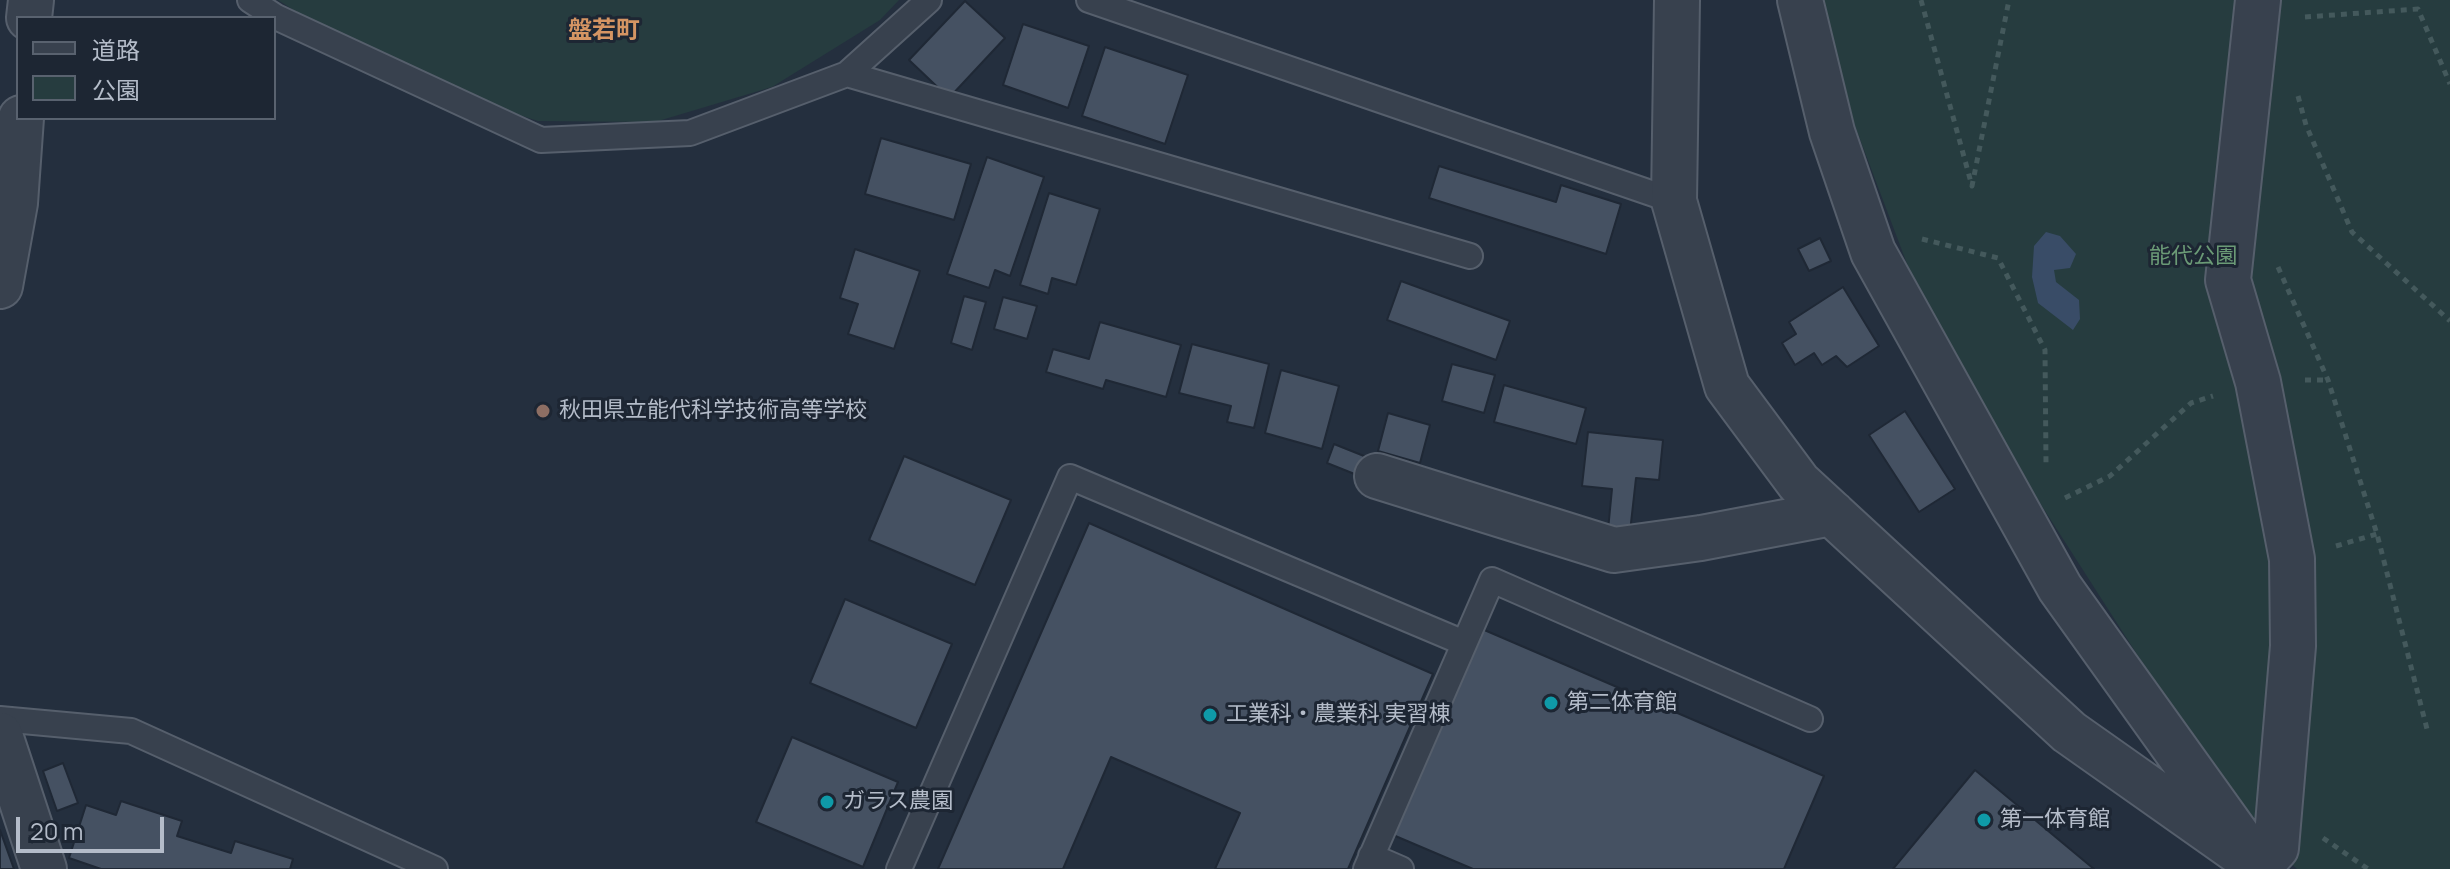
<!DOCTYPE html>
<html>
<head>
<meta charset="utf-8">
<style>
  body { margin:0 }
  #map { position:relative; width:2450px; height:869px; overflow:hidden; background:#242f3e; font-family:Manrope,"Noto Sans JP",sans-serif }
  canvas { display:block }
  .legend { position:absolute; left:16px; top:16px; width:260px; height:104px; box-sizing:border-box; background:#1d2633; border:2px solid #59626f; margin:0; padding:10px 14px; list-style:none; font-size:24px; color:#b4bcc9 }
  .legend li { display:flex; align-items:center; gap:16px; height:40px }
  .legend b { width:40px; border:2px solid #59626f }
  .scale { position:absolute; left:16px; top:817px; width:148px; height:36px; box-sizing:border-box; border:4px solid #b4bcc9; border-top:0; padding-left:10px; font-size:24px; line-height:28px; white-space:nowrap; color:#b4bcc9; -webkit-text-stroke:6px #1d2633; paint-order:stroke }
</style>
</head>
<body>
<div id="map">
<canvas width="2450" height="869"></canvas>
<ul class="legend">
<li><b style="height:10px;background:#38414e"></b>道路</li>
<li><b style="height:22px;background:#263c3f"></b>公園</li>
</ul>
<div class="scale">20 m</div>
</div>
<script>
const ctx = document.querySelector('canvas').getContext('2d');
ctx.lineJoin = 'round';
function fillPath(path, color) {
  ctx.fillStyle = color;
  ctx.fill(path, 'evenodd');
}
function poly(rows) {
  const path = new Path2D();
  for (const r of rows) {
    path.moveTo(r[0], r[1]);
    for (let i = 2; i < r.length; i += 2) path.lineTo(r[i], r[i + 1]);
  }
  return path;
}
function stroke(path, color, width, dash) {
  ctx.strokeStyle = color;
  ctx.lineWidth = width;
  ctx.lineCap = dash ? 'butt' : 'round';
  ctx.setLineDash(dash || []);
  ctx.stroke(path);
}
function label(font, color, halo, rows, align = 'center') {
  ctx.font = font + ' Manrope,"Noto Sans JP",sans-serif';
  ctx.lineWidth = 6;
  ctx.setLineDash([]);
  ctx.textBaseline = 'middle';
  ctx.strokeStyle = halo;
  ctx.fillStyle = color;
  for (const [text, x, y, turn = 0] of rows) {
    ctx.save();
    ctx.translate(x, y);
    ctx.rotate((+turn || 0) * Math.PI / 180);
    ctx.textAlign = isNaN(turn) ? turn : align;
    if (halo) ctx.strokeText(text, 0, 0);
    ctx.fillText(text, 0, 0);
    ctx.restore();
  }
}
const green = poly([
  [278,0,899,0,880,20,772,87,655,122,538,121,397,76],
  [1823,0,2450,0,2450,869,2297,869,2242,818,2006,450,1909,269,1855,126]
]);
const water = poly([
  [2046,232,2060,236,2076,254,2070,268,2054,270,2056,282,2079,300,2080,319,2073,330,2038,303,2032,277,2034,246]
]);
const building = poly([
  [965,1,1005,38,949,98,909,60,965,1],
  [1023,24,1089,46,1068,108,1003,85,1023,24],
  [1105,47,1188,75,1165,144,1082,116,1105,47],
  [881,138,971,164,954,220,865,194,881,138],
  [987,157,1044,177,1010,276,995,270,989,288,947,274,987,157],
  [1439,166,1556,202,1561,185,1621,204,1606,254,1429,198,1439,166],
  [1049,193,1100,209,1076,285,1052,278,1048,294,1020,285,1049,193],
  [1820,238,1831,261,1809,271,1798,249,1820,238],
  [855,249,920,271,894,349,848,334,858,304,840,298,855,249],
  [1401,281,1510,321,1496,360,1387,320,1401,281],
  [1843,287,1879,346,1847,367,1836,356,1822,365,1814,353,1795,365,1782,343,1796,334,1789,322,1843,287],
  [964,296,986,302,972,350,951,343,964,296],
  [1003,297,1037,306,1027,339,994,329,1003,297],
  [1100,322,1181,345,1166,397,1106,380,1103,389,1046,372,1053,349,1089,359,1100,322],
  [1192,344,1269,364,1254,428,1227,422,1231,406,1179,393,1192,344],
  [1452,364,1495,375,1484,413,1442,401,1452,364],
  [1281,370,1339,386,1322,449,1265,433,1281,370],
  [1504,385,1586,408,1576,444,1494,422,1504,385],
  [1905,411,1955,489,1919,512,1869,435,1905,411],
  [1388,413,1430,425,1420,463,1378,451,1388,413],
  [1588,432,1663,440,1659,480,1636,478,1630,532,1608,530,1612,489,1582,486,1588,432],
  [1334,444,1364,456,1357,475,1327,463,1334,444],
  [904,456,1011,500,975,585,869,540,904,456],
  [1089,523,1433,674,1348,869,1215,869,1240,813,1111,757,1063,869,938,869,1089,523],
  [845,599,952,644,916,728,810,683,845,599],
  [1482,629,1824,776,1784,869,1473,869,1393,835,1482,629],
  [792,737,898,782,863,867,756,822,792,737],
  [63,763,78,803,57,811,43,771,63,763],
  [1975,770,2094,869,1893,869,1975,770],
  [121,801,182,821,177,836,231,853,235,841,293,859,290,869,101,869,69,858,86,805,116,815,121,801],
  [0,830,14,869,0,869,0,830]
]);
const path = poly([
  [1921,0,1972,186,2009,0],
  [2305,17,2418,9,2450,84],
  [2298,96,2306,125,2352,232,2450,321],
  [1922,239,1998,258,2045,350,2046,463],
  [2278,267,2328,380,2377,534,2427,729],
  [2305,380,2328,380],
  [2065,498,2110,476,2191,403,2213,396],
  [2336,546,2377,534],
  [2323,838,2368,869]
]);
const lane = poly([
  [250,0,276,17,541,140,690,133,847,74,929,0],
  [1089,0,1674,201],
  [847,74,1470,256],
  [0,719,131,731,435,869],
  [1371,856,1401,869],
  [899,869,1070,477,1464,643],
  [1366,869,1492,580,1810,719]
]);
const street = poly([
  [1677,0,1674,201,1727,386,1799,483,2069,732,2259,866],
  [1800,0,1832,132,1873,252,2060,588,2239,838],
  [2258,0,2228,280,2258,382,2292,559,2293,646,2276,848,2259,866],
  [29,18,31,0],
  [0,286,15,203,21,118],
  [1377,476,1614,550,1701,538,1832,513],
  [0,735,44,869]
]);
const markers = [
  [543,411,8,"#8d6e63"],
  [1551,703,8,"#0f9aa8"],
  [1210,715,8,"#0f9aa8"],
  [827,802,8,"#0f9aa8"],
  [1984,820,8,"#0f9aa8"]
];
const parkNames = [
  ["能代公園",2193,257]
];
const poiNames = [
  ["秋田県立能代科学技術高等学校",559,411],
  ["第二体育館",1567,703],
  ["工業科・農業科 実習棟",1226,715],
  ["ガラス農園",843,802],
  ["第一体育館",2000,820]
];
const neighbourhoodNames = [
  ["盤若町",604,31]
];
fillPath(green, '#263c3f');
fillPath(water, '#394c67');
fillPath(building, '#455162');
stroke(building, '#1f2835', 2);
stroke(lane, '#565f6c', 28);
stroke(street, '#565f6c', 48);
stroke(path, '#44595c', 5, [6, 6]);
stroke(lane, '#38414e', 24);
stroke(street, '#38414e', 44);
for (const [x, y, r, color] of markers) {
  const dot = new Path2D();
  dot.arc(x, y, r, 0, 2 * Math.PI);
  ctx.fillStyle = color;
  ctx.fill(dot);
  stroke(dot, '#1d2633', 3);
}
label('22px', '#6b9a76', '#1d2633', parkNames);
label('22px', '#b4bcc9', '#1d2633', poiNames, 'left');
label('bold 24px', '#d59563', '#1d2633', neighbourhoodNames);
</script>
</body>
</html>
